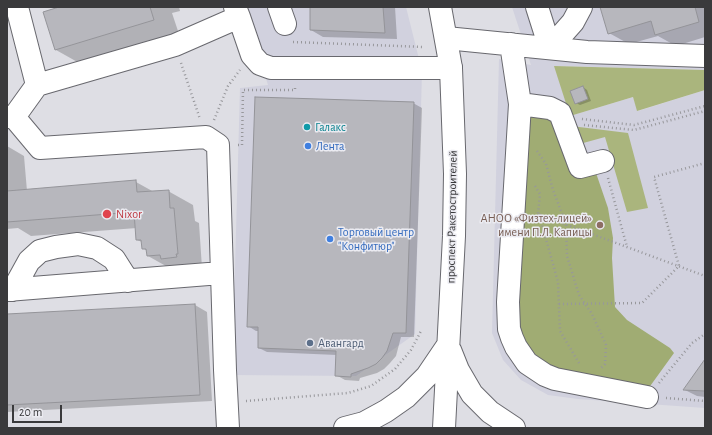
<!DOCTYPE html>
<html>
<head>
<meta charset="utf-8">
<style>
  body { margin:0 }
  #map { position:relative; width:712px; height:435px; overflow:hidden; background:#dedee4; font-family:"Alegreya Sans",sans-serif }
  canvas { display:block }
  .frame { position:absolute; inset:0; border:8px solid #3a3a3c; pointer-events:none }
  .scale { position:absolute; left:12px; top:405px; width:50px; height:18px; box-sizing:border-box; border:2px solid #3a3a3c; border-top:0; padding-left:5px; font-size:12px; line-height:14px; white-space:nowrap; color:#3a3a3c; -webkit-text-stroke:3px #ebebf1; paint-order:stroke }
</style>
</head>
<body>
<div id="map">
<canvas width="712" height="435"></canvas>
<div class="frame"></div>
<div class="scale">20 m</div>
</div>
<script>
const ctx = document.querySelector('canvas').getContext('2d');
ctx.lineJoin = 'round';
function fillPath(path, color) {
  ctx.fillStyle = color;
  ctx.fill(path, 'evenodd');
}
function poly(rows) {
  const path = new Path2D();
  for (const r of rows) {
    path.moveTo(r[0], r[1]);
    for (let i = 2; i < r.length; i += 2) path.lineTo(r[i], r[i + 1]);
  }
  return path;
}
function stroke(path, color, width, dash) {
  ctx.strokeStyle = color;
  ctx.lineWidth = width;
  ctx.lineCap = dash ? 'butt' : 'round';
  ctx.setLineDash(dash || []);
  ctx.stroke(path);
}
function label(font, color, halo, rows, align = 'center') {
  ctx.font = font + ' "Alegreya Sans",sans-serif';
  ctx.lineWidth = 3;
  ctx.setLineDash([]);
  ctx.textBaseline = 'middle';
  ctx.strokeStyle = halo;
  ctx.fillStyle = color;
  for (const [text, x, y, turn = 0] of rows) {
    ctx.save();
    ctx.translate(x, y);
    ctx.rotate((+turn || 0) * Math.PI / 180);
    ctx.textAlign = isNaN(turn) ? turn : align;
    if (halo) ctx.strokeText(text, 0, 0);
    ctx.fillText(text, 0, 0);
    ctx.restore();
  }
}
const built = poly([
  [243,7,406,7,422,71,415,334,356,376,232,375,240,88,268,85],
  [512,7,705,7,705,70,555,66,570,116,633,97,638,111,705,90,705,408,578,399,548,395,521,380,503,360,492,333,499,59,531,65]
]);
const green = poly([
  [554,66,705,70,705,90,637,111,633,97,570,116],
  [571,126,628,133,648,208,627,212,605,137,576,145]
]);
const forest = poly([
  [534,113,556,118,596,173,608,208,613,238,612,258,615,307,627,320,670,348,674,353,648,389,555,370,540,360,528,346,519,329,516,303,530,117]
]);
const shadow = poly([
  [62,7,179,7,180,11,172,13,179,34,81,64,56,50,44,12],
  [311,7,395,7,397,39,323,37,311,30],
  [601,7,705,7,705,37,676,46,658,36,629,44,609,33],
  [583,87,587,90,591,101,580,105,576,103],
  [413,103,422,108,414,337,401,337,396,356,390,363,384,369,377,373,360,378,359,381,345,380,336,375,337,355,267,352,259,348,259,331,256,331,248,326],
  [7,146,24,156,27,191,136,182,154,192,168,191,193,205,195,221,199,223,202,268,173,270,148,256,147,251,143,248,142,242,137,240,137,228,31,236,18,228,7,229],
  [195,305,207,312,212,401,7,412,7,315],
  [705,361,705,397,697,396,685,390]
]);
const building = poly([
  [59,7,150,7,154,20,55,50,43,12,59,7],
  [310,7,383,7,385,33,310,30,310,7],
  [600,7,695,7,699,22,655,35,651,21,608,34,600,7],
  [583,86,588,99,575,104,570,91,583,86],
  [255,97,414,102,406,333,393,333,387,351,382,358,376,364,368,368,351,374,351,377,335,376,336,351,258,348,258,327,247,327,255,97],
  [136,180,137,192,169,190,170,208,174,208,178,254,176,254,177,257,161,259,160,255,147,256,146,249,142,249,141,240,136,240,134,212,7,222,7,191,136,180],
  [195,304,200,395,7,405,7,314,195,304],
  [705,359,705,391,683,390,705,359]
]);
const path = poly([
  [293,42,424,47],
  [181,63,200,119],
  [582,119,634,125,705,106],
  [214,120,228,86,240,70],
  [584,125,634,130,705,111],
  [238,145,242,145,243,90,295,90,295,87],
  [537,151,546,164,553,190,566,224,567,256,579,295,592,314,606,345,605,364,600,369],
  [608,178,627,247],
  [535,186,540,194,538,214,705,276],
  [539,214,558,282,560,331,579,363],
  [559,304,642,303,679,266,654,177,705,163],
  [659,383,692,343,705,334],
  [666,398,705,401],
  [246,401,348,393,371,386,395,369,411,350,421,331]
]);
const minor = poly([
  [279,7,285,24],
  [537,7,550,48,573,22,581,7],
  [239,17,252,55,260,64,271,68,451,68],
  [446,38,587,52,705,56],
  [511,44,520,104,508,302,509,329,512,338,516,347,527,363,545,375,555,379,647,397],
  [37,85,175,45,239,17,235,7],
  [520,104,550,108,560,113,580,167,603,161],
  [7,117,14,117,40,148,206,137,218,145,225,370,228,428],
  [14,117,37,85,17,7],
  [7,290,221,273],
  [13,290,29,261,40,251,56,247,78,244,97,248,114,259,128,281]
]);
const major = poly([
  [440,7,451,68,455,174,454,236,444,428],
  [450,350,458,370,472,394,490,412,514,428],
  [345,428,364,423,386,411,406,397,427,376,448,345]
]);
const markers = [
  [307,127,4,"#0f9aa8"],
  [308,146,4,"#3f7fe0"],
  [107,214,5,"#e0444e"],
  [600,225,4,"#8d6e63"],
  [330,239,4,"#3f7fe0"],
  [310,343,4,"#5c6f8a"]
];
const cultureNames = [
  ["Галакс",315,127]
];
const shopNames = [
  ["Лента",316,146],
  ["Торговый центр",338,232],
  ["\"Конфитюр\"",338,246]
];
const healthNames = [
  ["Nixor",116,214]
];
const streetNames = [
  ["проспект Ракетостроителей",452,217,-89]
];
const educationNames = [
  ["АНОО «Физтех-лицей»",592,218],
  ["имени П.Л. Капицы",592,232]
];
const serviceNames = [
  ["Авангард",318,343]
];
fillPath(built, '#d1d1de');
fillPath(green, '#aab57d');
fillPath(forest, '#a0ac73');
fillPath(shadow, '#0003');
fillPath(building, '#b7b7bd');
stroke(building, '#949499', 1);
stroke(minor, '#68686e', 24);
stroke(major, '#68686e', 24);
stroke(path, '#97979b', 2.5, [1, 3]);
stroke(minor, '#fff', 22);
stroke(major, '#fff', 22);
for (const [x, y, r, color] of markers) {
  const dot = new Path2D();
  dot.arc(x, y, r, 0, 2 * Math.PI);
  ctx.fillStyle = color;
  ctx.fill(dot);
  stroke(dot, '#ebebf1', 1.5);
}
label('12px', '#0d838f', '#ebebf1', cultureNames, 'left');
label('12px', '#366cbe', '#ebebf1', shopNames, 'left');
label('12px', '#be3a42', '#ebebf1', healthNames, 'left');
label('12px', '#3a3a3c', '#ebebf1', streetNames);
label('12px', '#785e54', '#ebebf1', educationNames, 'right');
label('12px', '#4e5e75', '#ebebf1', serviceNames, 'left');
</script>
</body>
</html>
